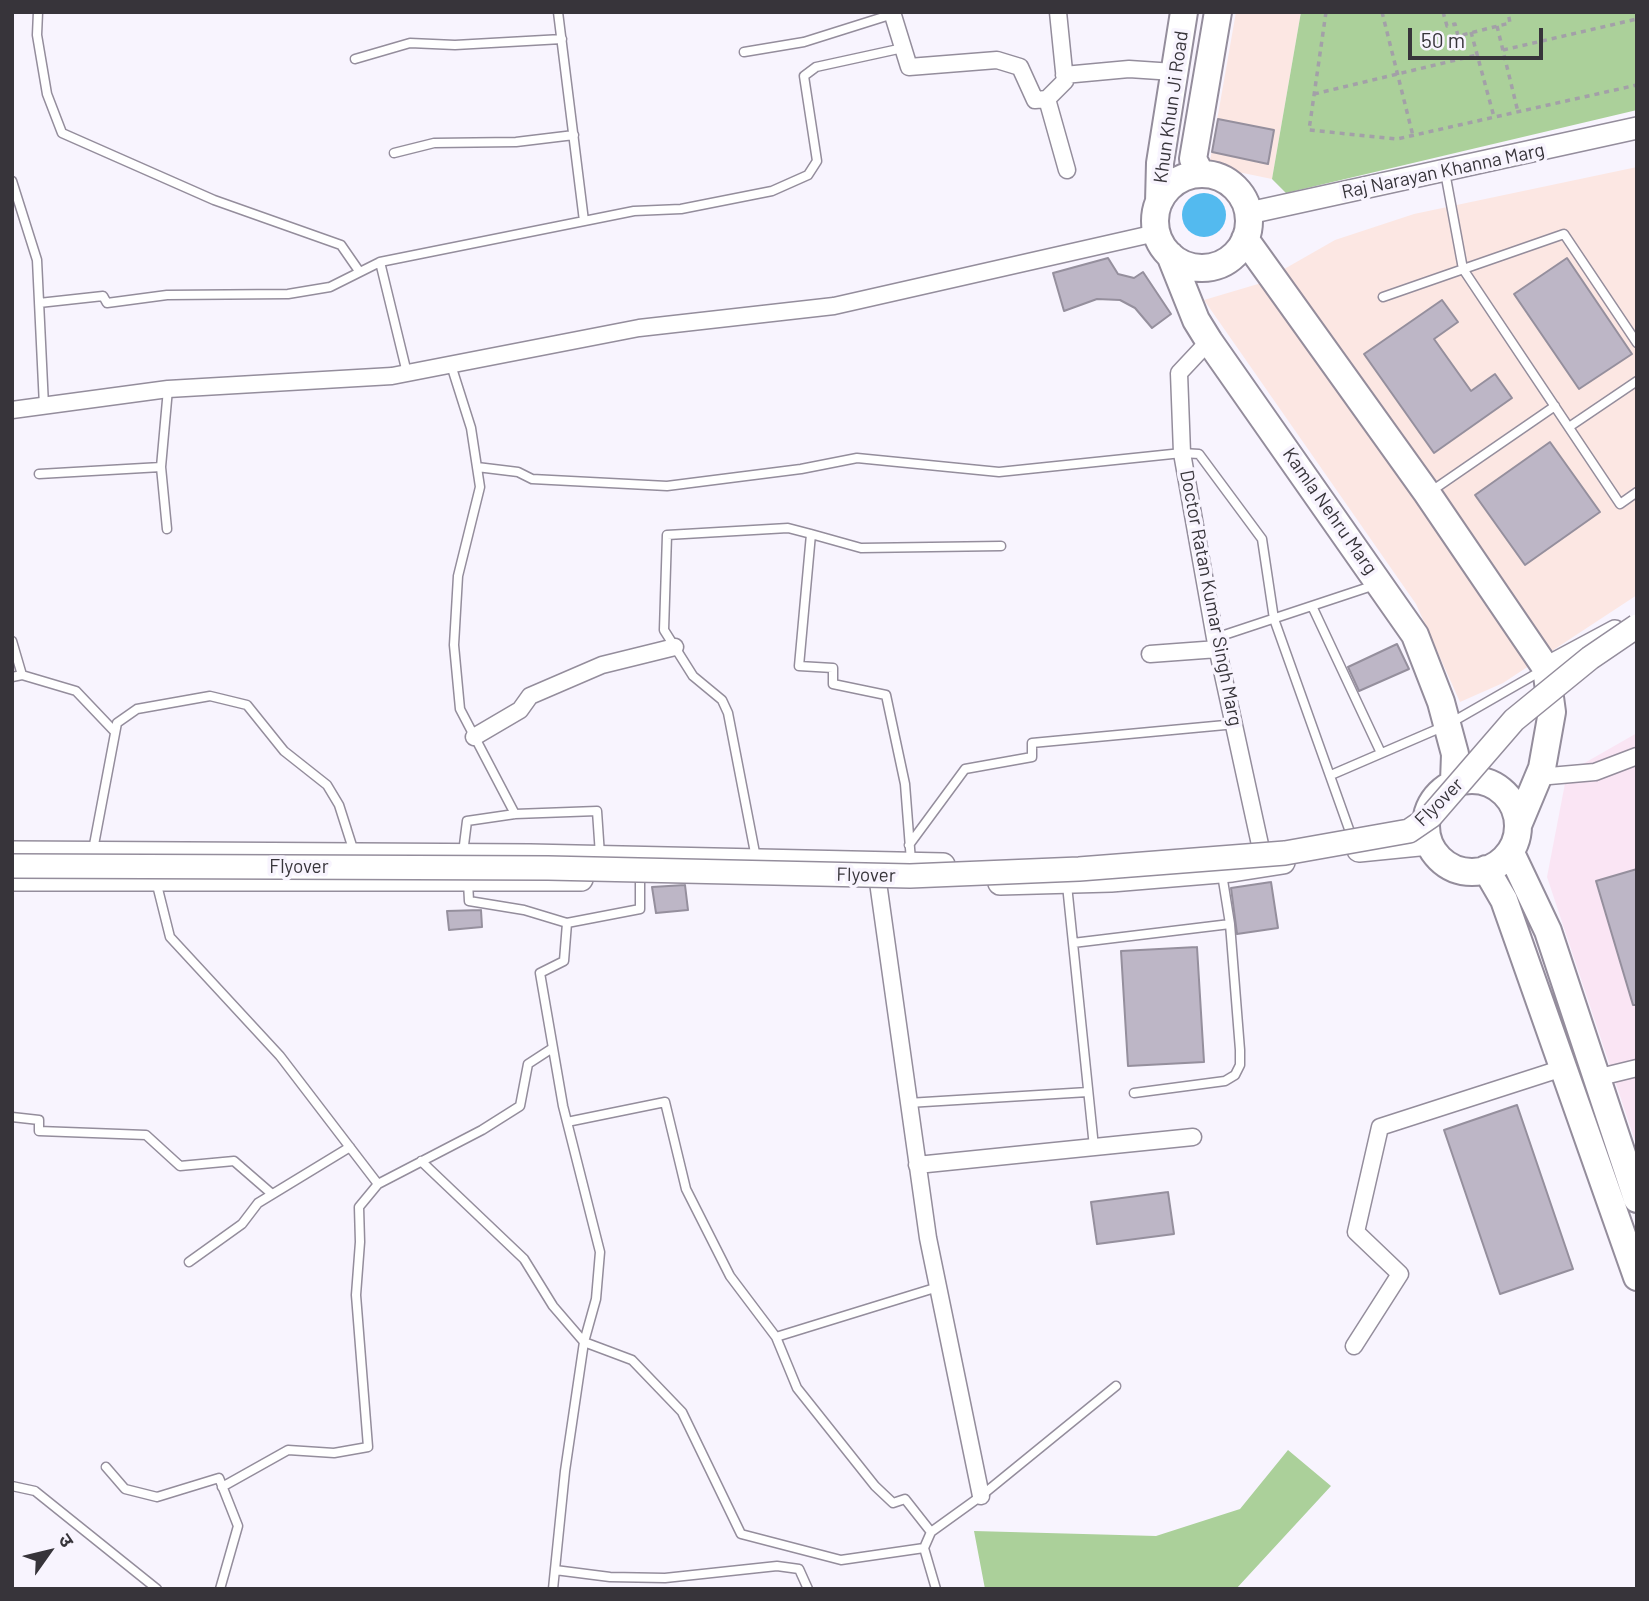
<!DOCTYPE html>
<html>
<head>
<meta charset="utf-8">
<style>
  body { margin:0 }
  #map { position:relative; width:1649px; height:1601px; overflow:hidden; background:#f8f4fe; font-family:Barlow,"Noto Sans Devanagari",sans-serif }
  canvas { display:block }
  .frame { position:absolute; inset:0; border:14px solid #37343a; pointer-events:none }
  .north { position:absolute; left:14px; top:1517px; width:70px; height:70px; -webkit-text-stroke:5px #f8f4fe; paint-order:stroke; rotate:56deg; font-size:19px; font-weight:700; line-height:28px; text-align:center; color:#37343a }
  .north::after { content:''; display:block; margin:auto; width:24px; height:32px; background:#37343a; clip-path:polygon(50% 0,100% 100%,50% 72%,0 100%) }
  .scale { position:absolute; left:1408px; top:28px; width:135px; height:32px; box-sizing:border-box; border:4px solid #37343a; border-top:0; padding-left:9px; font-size:21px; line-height:24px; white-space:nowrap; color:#37343a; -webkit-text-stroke:5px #f8f4fe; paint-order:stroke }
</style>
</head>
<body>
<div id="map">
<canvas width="1649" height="1601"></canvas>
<div class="frame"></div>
<div class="north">उ</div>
<div class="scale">50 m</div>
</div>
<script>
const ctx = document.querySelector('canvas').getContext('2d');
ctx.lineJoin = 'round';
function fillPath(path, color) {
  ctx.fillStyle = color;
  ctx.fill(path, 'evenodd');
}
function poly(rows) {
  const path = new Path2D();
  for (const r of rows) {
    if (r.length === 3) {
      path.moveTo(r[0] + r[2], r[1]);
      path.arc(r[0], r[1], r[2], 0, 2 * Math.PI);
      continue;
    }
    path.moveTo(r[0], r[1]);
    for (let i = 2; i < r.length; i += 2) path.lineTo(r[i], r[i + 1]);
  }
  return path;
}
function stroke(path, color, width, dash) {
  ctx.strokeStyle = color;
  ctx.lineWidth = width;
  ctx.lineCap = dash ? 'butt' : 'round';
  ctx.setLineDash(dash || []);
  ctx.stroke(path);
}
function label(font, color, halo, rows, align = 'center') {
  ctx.font = font + ' Barlow,sans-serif';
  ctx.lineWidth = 7;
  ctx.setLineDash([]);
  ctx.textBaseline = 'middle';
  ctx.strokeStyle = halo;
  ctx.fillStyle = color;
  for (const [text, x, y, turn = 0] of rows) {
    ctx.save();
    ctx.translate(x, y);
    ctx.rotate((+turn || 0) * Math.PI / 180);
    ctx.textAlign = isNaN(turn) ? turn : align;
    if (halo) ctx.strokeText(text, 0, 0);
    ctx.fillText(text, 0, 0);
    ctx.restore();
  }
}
const commercial = poly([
  [1236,12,1301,12,1272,179,1209,166],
  [1637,167,1637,595,1503,683,1460,702,1416,604,1204,300,1258,284,1335,240,1414,214]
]);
const medical = poly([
  [1637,733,1637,1147,1547,877,1567,773]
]);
const green = poly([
  [1301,12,1637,12,1637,110,1286,193,1272,179],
  [1288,1450,1331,1486,1236,1589,985,1589,974,1531,1156,1536,1240,1509]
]);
const water = poly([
  [1204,215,22]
]);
const building = poly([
  [1218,119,1274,130,1268,164,1212,152,1218,119],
  [1108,258,1118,274,1134,278,1143,272,1171,314,1152,328,1135,308,1120,300,1097,299,1064,311,1053,273,1108,258],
  [1567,258,1632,354,1579,389,1514,294,1567,258],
  [1442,300,1458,322,1434,339,1471,391,1495,374,1512,398,1434,453,1364,354,1442,300],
  [1550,442,1600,512,1525,565,1475,495,1550,442],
  [1397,644,1409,669,1359,691,1348,667,1397,644],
  [1637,869,1637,1005,1633,1005,1596,881,1637,869],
  [1271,882,1278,928,1237,934,1231,888,1271,882],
  [685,885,688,910,656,913,652,887,685,885],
  [481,910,482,927,449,930,447,911,481,910],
  [1197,947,1204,1062,1128,1066,1121,951,1197,947],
  [1517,1105,1573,1269,1500,1294,1444,1130,1517,1105],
  [1168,1192,1174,1234,1097,1244,1091,1202,1168,1192]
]);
const path = poly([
  [1326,12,1309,130,1397,139,1637,85],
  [1382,12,1413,136],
  [1443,12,1447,26,1455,24,1458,36,1510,23,1508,12],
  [1497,26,1518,112],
  [1471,32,1494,117],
  [1503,50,1637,19],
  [1314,94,1477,55]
]);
const service = poly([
  [38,12,37,35,47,94,62,133,214,200,341,245,359,271],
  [558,12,584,221],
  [744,52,804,42,893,14],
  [355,59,410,43,455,45,562,39],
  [394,153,434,143,516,142,574,135],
  [1445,172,1463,269,1620,504,1637,492],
  [12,181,37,260,44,406],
  [380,262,407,373],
  [1383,297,1564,234,1637,343],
  [39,303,103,296,107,303,167,295,288,294,330,287,380,262,634,211,681,209,772,191,808,175,817,161,804,76,816,67,903,48],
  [451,365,471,428,480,487,458,576,454,645,460,709,515,814],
  [1569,427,1637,381],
  [477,467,518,472,532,479,667,486,801,469,857,458,999,472,1182,453,1199,454,1262,539,1274,619,1350,832],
  [39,474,161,467],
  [1430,492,1555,406],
  [167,529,161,467,168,389],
  [1312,606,1381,753],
  [1215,638,1375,585],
  [12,641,22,675,12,677],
  [22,675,76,691,115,732],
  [1331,775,1447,725,1541,671],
  [909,845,965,769,1032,757,1032,743,1236,724],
  [93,850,117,723,137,709,210,696,247,705,284,751,327,785,339,805,354,852],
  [463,853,467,821,515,814,597,811,600,855],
  [756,858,728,713,722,700,693,676,664,630,667,535,788,528,811,534],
  [911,861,905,784,886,695,833,684,833,668,799,666,811,534,861,548,1001,546],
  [1222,874,1230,924],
  [156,881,170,937,280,1056,378,1184],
  [468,882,469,901,524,910,567,923],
  [1067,885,1094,1147],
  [1073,943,1230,924,1240,1050,1240,1065,1235,1075,1225,1081,1134,1093],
  [908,1103,1088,1092],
  [12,1117,39,1120,39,1131,146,1135,180,1166,234,1161,272,1194],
  [567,1122,665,1102,686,1189,730,1276,776,1337,938,1287],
  [421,1161,524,1259,553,1306,584,1342,632,1360,682,1412,741,1534,841,1560,924,1548],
  [189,1262,242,1224,258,1203,350,1147],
  [776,1337,797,1388,875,1486,893,1503,905,1499,931,1532],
  [106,1467,125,1489,157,1497,219,1478,238,1526,220,1589],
  [12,1486,35,1491,157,1589],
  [222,1487,288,1450,334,1453,368,1447,356,1295,360,1242,359,1207,378,1184,482,1130,520,1106,528,1064,551,1049],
  [555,1570,610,1577,665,1578,777,1566,799,1569,808,1589],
  [553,1589,565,1471,584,1342,596,1299,600,1252,563,1106,540,973,564,961,567,923,640,909,640,872],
  [936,1589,924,1548,931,1532,981,1496,1116,1386]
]);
const minor = poly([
  [892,12,909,67,997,60,1020,67,1035,100,1047,99,1067,170],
  [1064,75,1129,69,1174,72],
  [1047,99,1065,81,1058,12],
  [1209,341,1179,373,1182,453,1215,638,1264,863],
  [12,410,168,389,392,376,639,328,834,306,1156,233],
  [1150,654,1218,649],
  [474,737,520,710,530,696,602,665,675,647],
  [1538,777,1595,772,1637,756],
  [876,868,928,1238,981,1496],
  [1596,1078,1637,1068],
  [917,1165,1193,1137],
  [1354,1346,1400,1274,1356,1232,1380,1127,1563,1068]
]);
const tertiary = poly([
  [1249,213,1637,128],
  [1546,668,1615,631]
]);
const secondary = poly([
  [1359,850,1429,843],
  [12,853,530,856,943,865],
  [12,879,581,879],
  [1000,883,1111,880,1232,870,1283,862]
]);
const primary = poly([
  [1201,174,1193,159,1218,12],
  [1202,221,47],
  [1159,202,1160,163,1184,12],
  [1245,239,1427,493,1546,668,1552,712,1542,768,1519,823],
  [1170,255,1196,320,1209,341,1415,635,1441,702,1455,754,1454,782],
  [1472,826,46],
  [1511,853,1548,931,1637,1199],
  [1486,869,1504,900,1637,1277]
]);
const secondaryBridge = poly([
  [12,866,548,868,910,876,1079,869,1285,853,1409,831,1431,816,1514,720,1590,658,1637,626]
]);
const streetNames = [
  ["Khun Khun Ji Road",1171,107,-82],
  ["Raj Narayan Khanna Marg",1443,171,-12],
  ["Kamla Nehru Marg",1330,511,55],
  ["Doctor Ratan Kumar Singh Marg",1211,598,79],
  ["Flyover",1439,802,-45],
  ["Flyover",299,867],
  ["Flyover",866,875,1]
];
fillPath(commercial, '#fce7e3');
fillPath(medical, '#fae5f4');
fillPath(green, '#abd09a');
fillPath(water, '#53baef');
fillPath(building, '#bdb6c6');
stroke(building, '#958f9d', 2);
stroke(service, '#948d9c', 11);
stroke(minor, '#948d9c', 19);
stroke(tertiary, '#948d9c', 24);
stroke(secondary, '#948d9c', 26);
stroke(primary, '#948d9c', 30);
stroke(path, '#a3a0a8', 3.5, [5, 5]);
stroke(service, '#fff', 8);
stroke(minor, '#fff', 16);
stroke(tertiary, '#fff', 21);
stroke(secondary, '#fff', 23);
stroke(primary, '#fff', 26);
stroke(secondaryBridge, '#948d9c', 26, []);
stroke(secondaryBridge, '#fff', 23);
label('19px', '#37343a', '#f8f4fe', streetNames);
</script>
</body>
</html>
